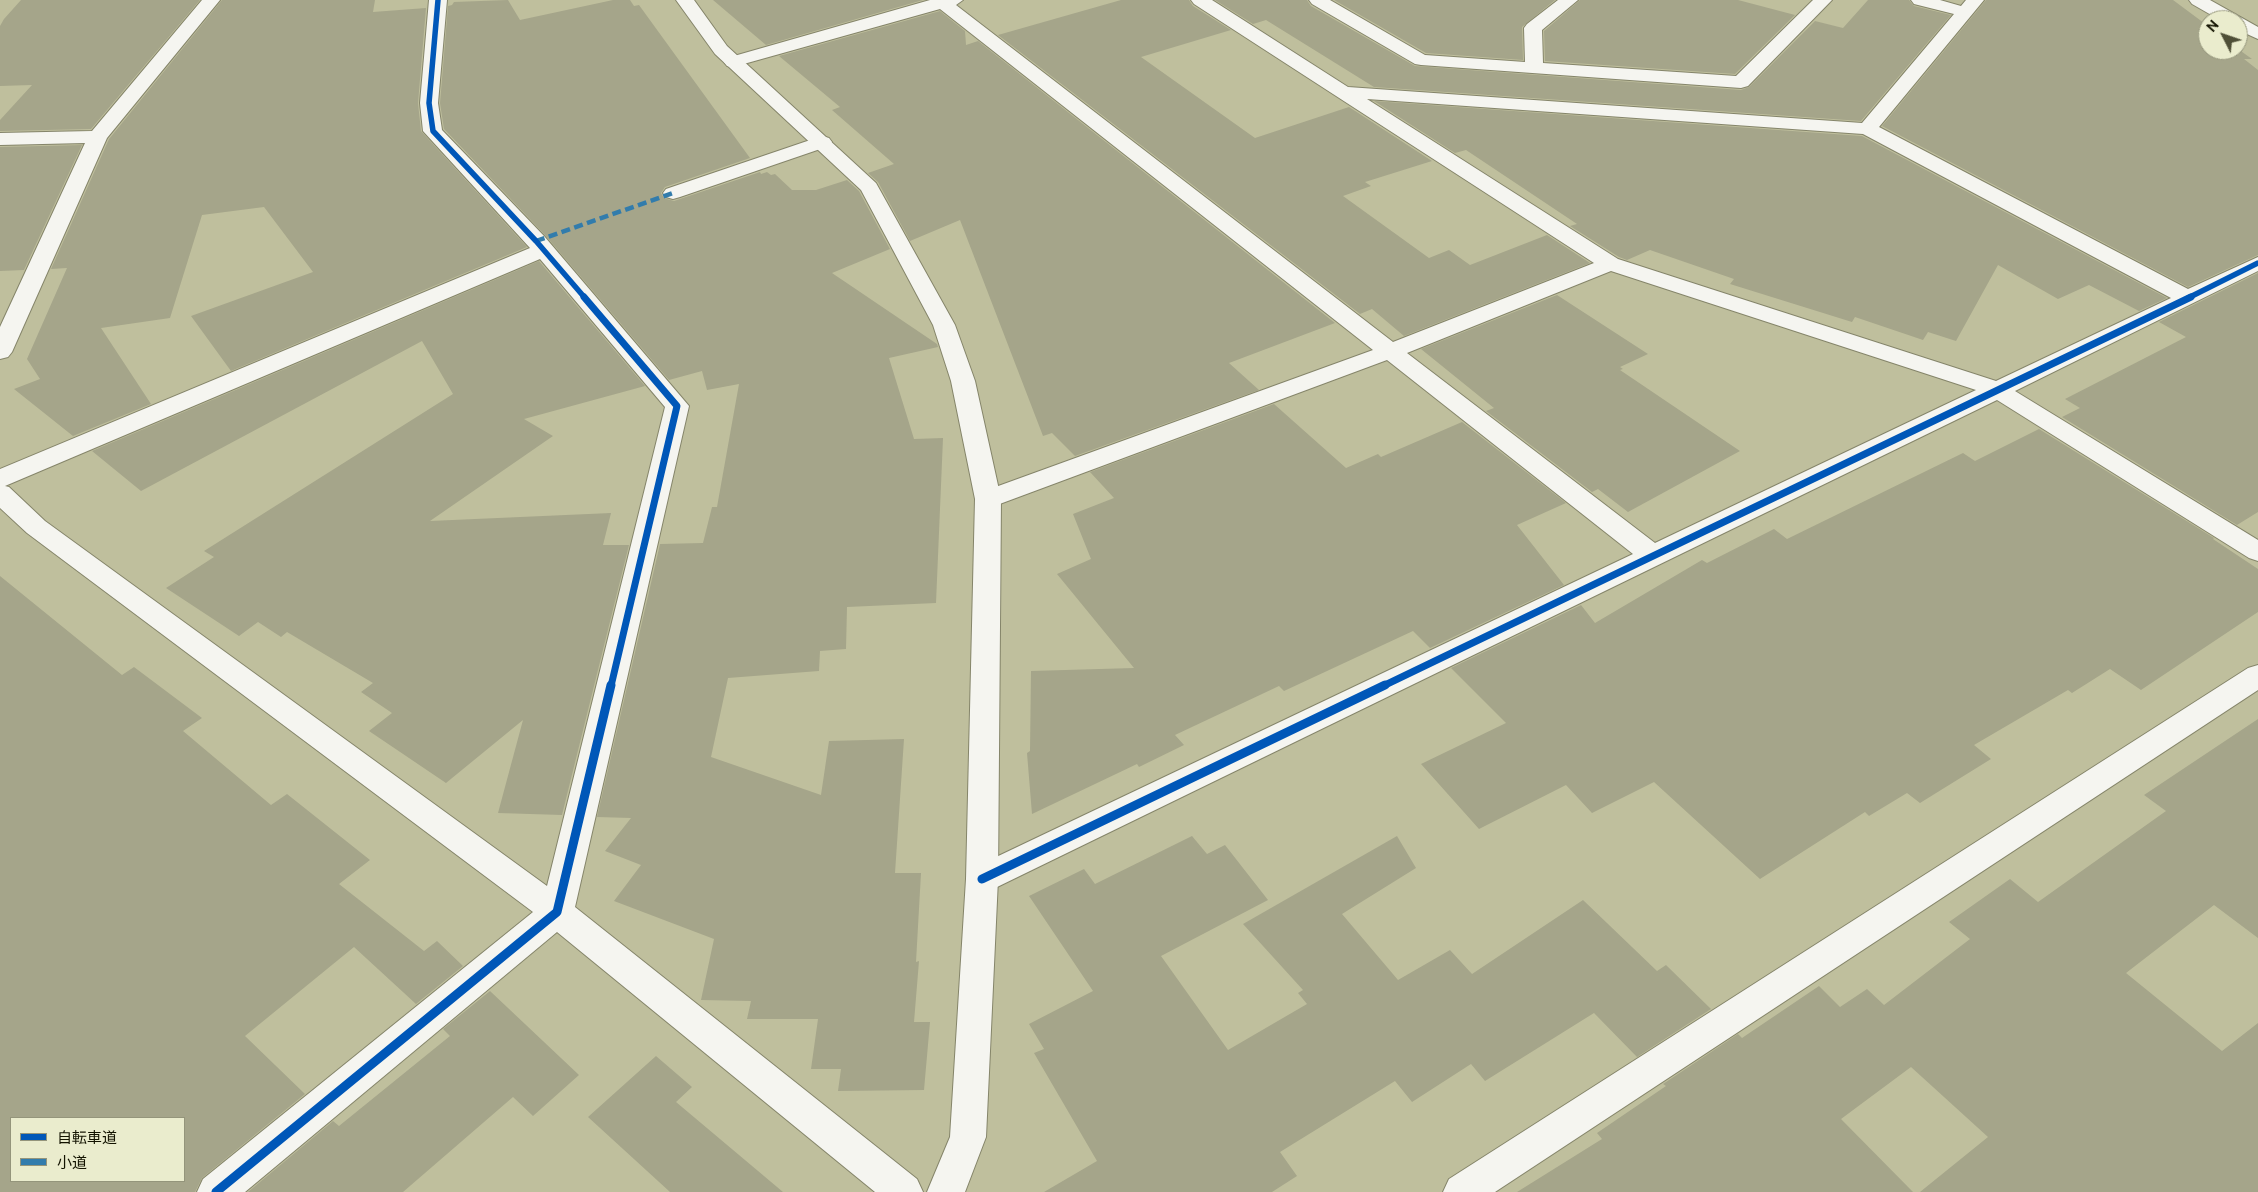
<!DOCTYPE html>
<html>
<head>
<meta charset="utf-8">
<style>
  body { margin:0 }
  #map { position:relative; width:2258px; height:1192px; overflow:hidden; background:#bfbf9d; font-family:Ubuntu,"Noto Sans JP",sans-serif }
  canvas { display:block }
  .legend { position:absolute; left:10px; top:1117px; width:175px; height:65px; box-sizing:border-box; background:#eaeccd; border:1px solid #94957b; margin:0; padding:6px 9px; list-style:none; font-size:15px; color:#131300 }
  .legend li { display:flex; align-items:center; gap:10px; height:25px }
  .legend b { width:25px; border:1px solid #94957b }
  .north { position:absolute; left:2198px; top:10px; width:50px; height:50px; box-sizing:border-box; background:#eaeccd; border:1px solid #94957b; border-radius:50%; rotate:311deg; font-size:14px; font-weight:700; line-height:20px; text-align:center; color:#131300 }
  .north::after { content:''; display:block; margin:auto; width:18px; height:22px; background:#4f4f37; clip-path:polygon(50% 0,100% 100%,50% 72%,0 100%) }
</style>
</head>
<body>
<div id="map">
<canvas width="2258" height="1192"></canvas>
<ul class="legend">
<li><b style="height:6px;background:#0057b8"></b>自転車道</li>
<li><b style="height:6px;background:#327cac"></b>小道</li>
</ul>
<div class="north">N</div>
</div>
<script>
const ctx = document.querySelector('canvas').getContext('2d');
ctx.lineJoin = 'round';
function fillPath(path, color) {
  ctx.fillStyle = color;
  ctx.fill(path, 'evenodd');
}
function poly(rows) {
  const path = new Path2D();
  for (const r of rows) {
    path.moveTo(r[0], r[1]);
    for (let i = 2; i < r.length; i += 2) path.lineTo(r[i], r[i + 1]);
  }
  return path;
}
function stroke(path, color, width, dash) {
  ctx.strokeStyle = color;
  ctx.lineWidth = width;
  ctx.lineCap = dash ? 'butt' : 'round';
  ctx.setLineDash(dash || []);
  ctx.stroke(path);
}
const building = poly([
  [21,0,200,0,91,129,0,131,0,120,32,85,0,86,0,26,4,19],
  [222,0,375,0,373,12,426,8,418,103,421,131,527,247,231,371,191,316,313,272,264,207,202,215,170,318,101,328,151,404,73,436,14,389,40,379,27,359,67,268,51,269,109,139],
  [508,0,520,20,613,0,630,0,634,6,639,5,750,158,665,187,661,193,664,198,674,201,760,172,761,174,767,172,771,175,775,174,792,190,816,190,847,180,859,191,890,249,832,273,937,344,938,347,889,358,914,439,943,438,936,603,847,607,846,649,820,651,819,671,728,678,711,757,821,795,829,741,904,739,895,873,921,873,916,962,919,961,914,1022,930,1022,924,1090,838,1091,841,1069,811,1069,818,1019,747,1019,751,1001,701,1000,714,939,614,901,641,865,605,851,631,818,597,817,660,544,703,543,712,507,717,507,739,384,707,390,702,371,669,380,545,235,444,129,440,103,448,6,452,5,454,2],
  [713,0,923,0,766,45],
  [1121,0,1189,0,1193,6,1231,30,1141,57,1255,138,1349,107,1432,161,1365,182,1371,186,1343,196,1429,258,1449,250,1470,265,1547,235,1590,263,1404,336,1372,309,1360,314,998,35],
  [1215,0,1307,0,1311,6,1415,66,1741,90,1749,87,1815,21,1843,28,1868,0,1909,0,1914,6,1951,15,1861,121,1374,87,1266,20,1253,24],
  [1334,0,1555,0,1522,27,1523,60,1426,53],
  [1580,0,1738,0,1795,15,1735,74,1545,61,1544,31],
  [1986,0,2173,0,2208,26,2208,50,2238,49,2252,59,2244,59,2258,70,2258,255,2188,287,1882,126],
  [940,11,965,31,966,45,978,41,1335,323,1229,363,1259,390,1075,456,1052,433,1043,436,960,220,910,241,878,182,868,173,894,164,832,110,840,107,779,56],
  [1374,101,1862,136,2167,298,2139,311,2089,285,2058,299,1998,265,1956,341,1928,332,1923,340,1855,317,1852,322,1730,284,1734,279,1650,250,1627,260,1619,257,1570,226,1577,224,1466,150,1455,153],
  [82,145,24,270,0,271,0,147],
  [539,261,645,386,524,419,553,436,430,521,611,513,603,545,629,545,562,815,498,813,523,720,446,783,369,731,392,713,361,692,373,683,287,632,281,637,258,622,239,636,166,588,214,557,204,551,453,394,422,341,141,491,92,451],
  [2258,273,2258,512,2237,525,2062,417,2080,408,2065,399,2186,337,2159,322],
  [1557,295,1648,354,1620,367,1623,369,1620,370,1740,451,1628,512,1598,489,1592,492,1486,411,1494,408,1421,349],
  [1274,404,1346,468,1378,454,1381,457,1462,422,1566,503,1517,525,1564,585,1430,648,1413,631,1284,691,1279,686,1175,735,1184,745,1139,767,1137,764,1032,814,1027,753,1030,751,1031,671,1134,668,1057,574,1091,559,1073,514,1114,498,1090,472],
  [2039,429,2214,538,2213,539,2258,569,2258,612,2141,690,2110,669,2072,693,2068,690,1974,745,1991,759,1920,803,1907,793,1869,816,1865,812,1760,879,1654,782,1592,813,1566,785,1479,829,1421,764,1506,723,1451,668,1581,605,1595,623,1702,560,1707,563,1774,529,1787,539,1963,453,1975,461],
  [0,576,122,675,134,667,202,718,183,731,271,805,287,794,370,860,339,884,424,951,437,941,463,966,416,1004,354,947,245,1036,305,1094,202,1178,195,1192,0,1192],
  [11,1118,184,1118,184,1181,11,1181],
  [2258,719,2258,938,2214,905,2126,973,2222,1051,2258,1023,2258,1192,1920,1192,1988,1137,1911,1067,1841,1119,1913,1192,1517,1192,1602,1139,1597,1133,1666,1086,1663,1084,1738,1034,1742,1038,1819,986,1840,1007,1867,989,1884,1005,1970,939,1949,922,2010,879,2038,902,2166,811,2144,795],
  [1192,836,1207,854,1225,845,1268,900,1161,956,1228,1050,1307,1004,1298,993,1303,990,1243,924,1397,836,1416,868,1342,914,1398,980,1450,950,1472,974,1583,900,1657,971,1666,965,1711,1009,1637,1057,1594,1013,1485,1081,1471,1064,1412,1102,1395,1081,1280,1152,1297,1176,1272,1192,1044,1192,1097,1161,1034,1053,1044,1049,1029,1024,1093,991,1029,896,1084,869,1095,884],
  [490,991,579,1075,533,1116,513,1097,403,1192,248,1192,333,1121,339,1126,450,1036,443,1029],
  [656,1056,692,1087,676,1102,783,1192,670,1192,588,1117]
]);
const service = poly([
  [822,136,829,138,832,142,829,146,680,197,673,199,666,197,663,193,666,189,822,136]
]);
const minor = poly([
  [202,0,220,0,107,138,12,352,8,357,0,359,0,327,85,143,0,145,0,133,92,131,202,0],
  [429,0,447,0,438,103,442,130,544,236,689,406,575,907,917,1179,923,1192,875,1192,557,932,245,1192,197,1192,203,1179,533,912,27,533,0,508,0,469,530,248,423,131,420,103,429,0],
  [540,259,665,407,547,886,45,521,9,487,5,486,540,259],
  [930,0,963,0,956,5,1393,342,1594,263,1194,4,1191,0,1212,0,1348,87,1862,123,1954,14,1914,4,1911,0,1940,0,1961,6,1966,0,1984,0,1879,127,2188,289,2258,257,2258,271,2015,391,2258,540,2258,561,2249,558,1997,400,993,889,982,893,971,889,966,879,971,869,1633,554,1387,360,997,505,988,508,979,505,975,499,979,493,1373,350,940,9,733,67,727,66,724,62,727,58,930,0],
  [1367,99,1863,134,2171,298,1996,381,1618,259,1367,99],
  [1611,271,1976,390,1655,543,1407,353,1611,271],
  [1309,0,1330,0,1425,55,1525,62,1524,28,1527,24,1558,0,1578,0,1542,30,1543,63,1736,76,1813,0,1832,0,1748,86,1741,88,1421,65,1415,64,1312,4,1309,0],
  [2189,0,2210,0,2258,27,2258,39,2238,30,2238,20,2220,20,2192,4,2189,0],
  [2258,665,2258,690,1495,1192,1443,1192,1449,1179,2248,668,2258,665]
]);
const tertiary = poly([
  [676,0,694,0,727,46,876,183,955,325,975,381,1001,499,998,879,986,1137,965,1192,927,1192,950,1137,966,879,975,499,951,381,933,325,861,190,715,54,676,0]
]);
const quiet = poly([
  [536,241,673,193]
]);
const cyclewayFar2 = poly([
  [438,0,429,103,433,131,536,241,585,298],
  [2188,298,2258,263]
]);
const cyclewayFar1 = poly([
  [584,297,677,406,611,686],
  [1383,686,2191,297]
]);
const cycleway = poly([
  [982,879,1385,685],
  [216,1192,557,912,611,685]
]);
fillPath(building, '#a5a58a');
stroke(service, '#85856a', 2);
stroke(minor, '#85856a', 2);
stroke(tertiary, '#85856a', 2);
fillPath(service, '#f5f5f0');
fillPath(minor, '#f5f5f0');
fillPath(tertiary, '#f5f5f0');
stroke(quiet, '#327cac', 4.5, [9, 4.5]);
stroke(cyclewayFar2, '#0057b8', 5.5);
stroke(cyclewayFar1, '#0057b8', 7);
stroke(cycleway, '#0057b8', 9);
</script>
</body>
</html>
